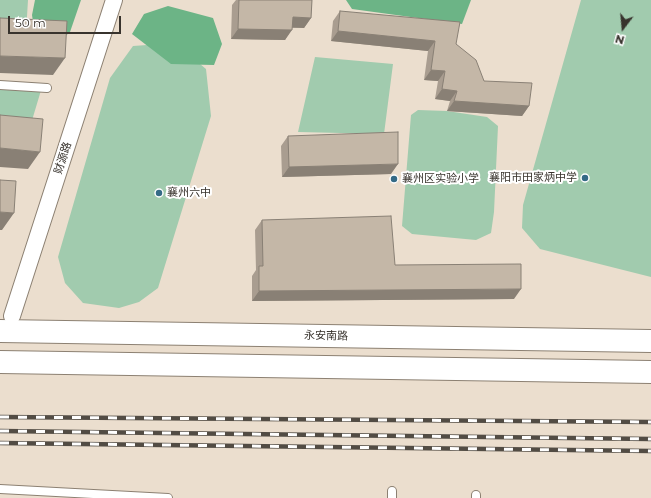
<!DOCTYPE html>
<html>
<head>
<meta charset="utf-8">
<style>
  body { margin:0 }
  #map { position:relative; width:651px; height:498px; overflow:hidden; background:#ebdece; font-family:Montserrat,sans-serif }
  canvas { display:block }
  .north { position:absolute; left:603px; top:8px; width:40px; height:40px; -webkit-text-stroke:3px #fff; paint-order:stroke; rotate:196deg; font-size:11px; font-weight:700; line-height:16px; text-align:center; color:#38332d }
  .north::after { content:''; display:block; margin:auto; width:14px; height:18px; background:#38332d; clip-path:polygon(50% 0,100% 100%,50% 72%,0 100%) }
  .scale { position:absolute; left:8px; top:16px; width:113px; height:18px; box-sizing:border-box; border:2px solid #38332d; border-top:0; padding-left:5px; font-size:12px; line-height:14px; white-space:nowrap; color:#38332d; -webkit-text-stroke:3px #fff; paint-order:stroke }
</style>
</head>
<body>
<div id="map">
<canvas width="651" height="498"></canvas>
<div class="north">N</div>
<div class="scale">50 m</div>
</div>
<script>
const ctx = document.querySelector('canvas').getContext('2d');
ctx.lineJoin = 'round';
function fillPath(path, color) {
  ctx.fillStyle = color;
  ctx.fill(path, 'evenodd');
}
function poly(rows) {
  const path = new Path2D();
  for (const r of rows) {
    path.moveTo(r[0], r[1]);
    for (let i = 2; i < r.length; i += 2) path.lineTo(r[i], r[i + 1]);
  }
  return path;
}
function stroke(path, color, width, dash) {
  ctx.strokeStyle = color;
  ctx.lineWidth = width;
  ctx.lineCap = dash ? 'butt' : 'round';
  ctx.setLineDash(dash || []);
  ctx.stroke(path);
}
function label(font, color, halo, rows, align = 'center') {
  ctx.font = font + ' Montserrat,"Noto Sans SC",sans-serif';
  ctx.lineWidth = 4;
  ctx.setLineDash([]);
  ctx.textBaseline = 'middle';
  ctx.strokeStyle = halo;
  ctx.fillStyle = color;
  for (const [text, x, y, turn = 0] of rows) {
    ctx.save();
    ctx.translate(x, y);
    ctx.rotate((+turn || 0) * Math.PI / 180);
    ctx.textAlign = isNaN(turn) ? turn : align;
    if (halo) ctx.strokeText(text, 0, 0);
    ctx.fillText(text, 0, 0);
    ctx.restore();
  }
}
const green = poly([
  [0,0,28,0,26,33,0,31],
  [581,0,651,0,651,277,540,249,522,228,523,205],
  [175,43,206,69,211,116,158,288,139,302,119,308,83,303,65,283,58,257,110,78,133,46],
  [315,57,393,64,384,134,298,132],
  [0,85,42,87,30,127,0,125],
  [418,110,447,111,487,117,498,126,494,212,491,233,476,240,412,234,402,226,411,115]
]);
const forest = poly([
  [35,0,81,0,70,32,62,39,34,29,32,15],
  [346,0,471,0,462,24,352,9],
  [168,6,213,18,222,44,214,65,171,64,132,34,144,14]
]);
const lane = poly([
  [0,85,47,88],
  [0,489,168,498],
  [392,491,392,498],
  [476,495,476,498]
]);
const street = poly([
  [12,316,114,0]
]);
const primary = poly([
  [0,331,651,341],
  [0,362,651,372]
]);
const rail = poly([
  [0,417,651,422],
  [0,431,651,439],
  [0,443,651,451]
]);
const wall = poly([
  [236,0,312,0,311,18,304,28,292,28,285,40,231,39,232,5],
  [340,11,456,44,484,81,529,106,522,116,447,111,450,101,435,99,438,81,424,80,428,51,331,41,333,21],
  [288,136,391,174,282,177,281,146],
  [262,220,395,265,514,299,252,301,252,276,256,270,255,230]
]);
const shadedWall = poly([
  [293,17,311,18,304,28,286,27],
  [238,29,292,30,285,40,231,39],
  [338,31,435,41,428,51,331,41],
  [0,56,65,58,53,75,0,73],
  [431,70,445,71,438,81,424,80],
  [442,89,457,91,450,101,435,99],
  [454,101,529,106,522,116,447,111],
  [0,148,40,152,28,169,0,167],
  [398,164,391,174,282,177,289,167],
  [0,212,14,213,2,230,0,230],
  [521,289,514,299,252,301,259,291]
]);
const building = poly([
  [239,0,312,0,311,18,293,17,292,30,238,29,239,0],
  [340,11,460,22,456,44,476,60,484,81,532,83,529,106,454,101,457,91,442,89,445,71,431,70,435,41,338,31,340,11],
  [0,18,67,21,65,58,0,56,0,18],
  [0,115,43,119,40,152,0,148,0,115],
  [398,132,398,164,289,167,288,136,398,132],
  [0,180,16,181,14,213,0,212,0,180],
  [391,216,395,265,521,264,521,289,259,291,259,266,263,266,262,220,391,216]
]);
const markers = [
  [585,178,4,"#346a86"],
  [394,179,4,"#346a86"],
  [159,193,4,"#346a86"]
];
const streetNames = [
  ["财源路",63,158,-72],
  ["永安南路",326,336,1]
];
const poiNames = [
  ["襄阳市田家炳中学",577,178,"right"],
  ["襄州区实验小学",402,179],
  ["襄州六中",167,193]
];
fillPath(green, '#a1cbae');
fillPath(forest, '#6cb486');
stroke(lane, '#8c8072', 10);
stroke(street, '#8c8072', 18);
stroke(primary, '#8c8072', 24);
stroke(lane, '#fff', 8);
stroke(street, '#fff', 16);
stroke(primary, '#fff', 22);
stroke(rail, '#524c44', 4.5);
stroke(rail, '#fff', 3, [9]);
fillPath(wall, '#a99d90');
fillPath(shadedWall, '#898075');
fillPath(building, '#c4b7a7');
stroke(building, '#898075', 1);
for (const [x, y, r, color] of markers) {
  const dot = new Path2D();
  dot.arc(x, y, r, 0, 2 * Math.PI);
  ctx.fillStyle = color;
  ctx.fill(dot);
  stroke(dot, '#fff', 1.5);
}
label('11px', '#38332d', '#fff', streetNames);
label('11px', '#38332d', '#fff', poiNames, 'left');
</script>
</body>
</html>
